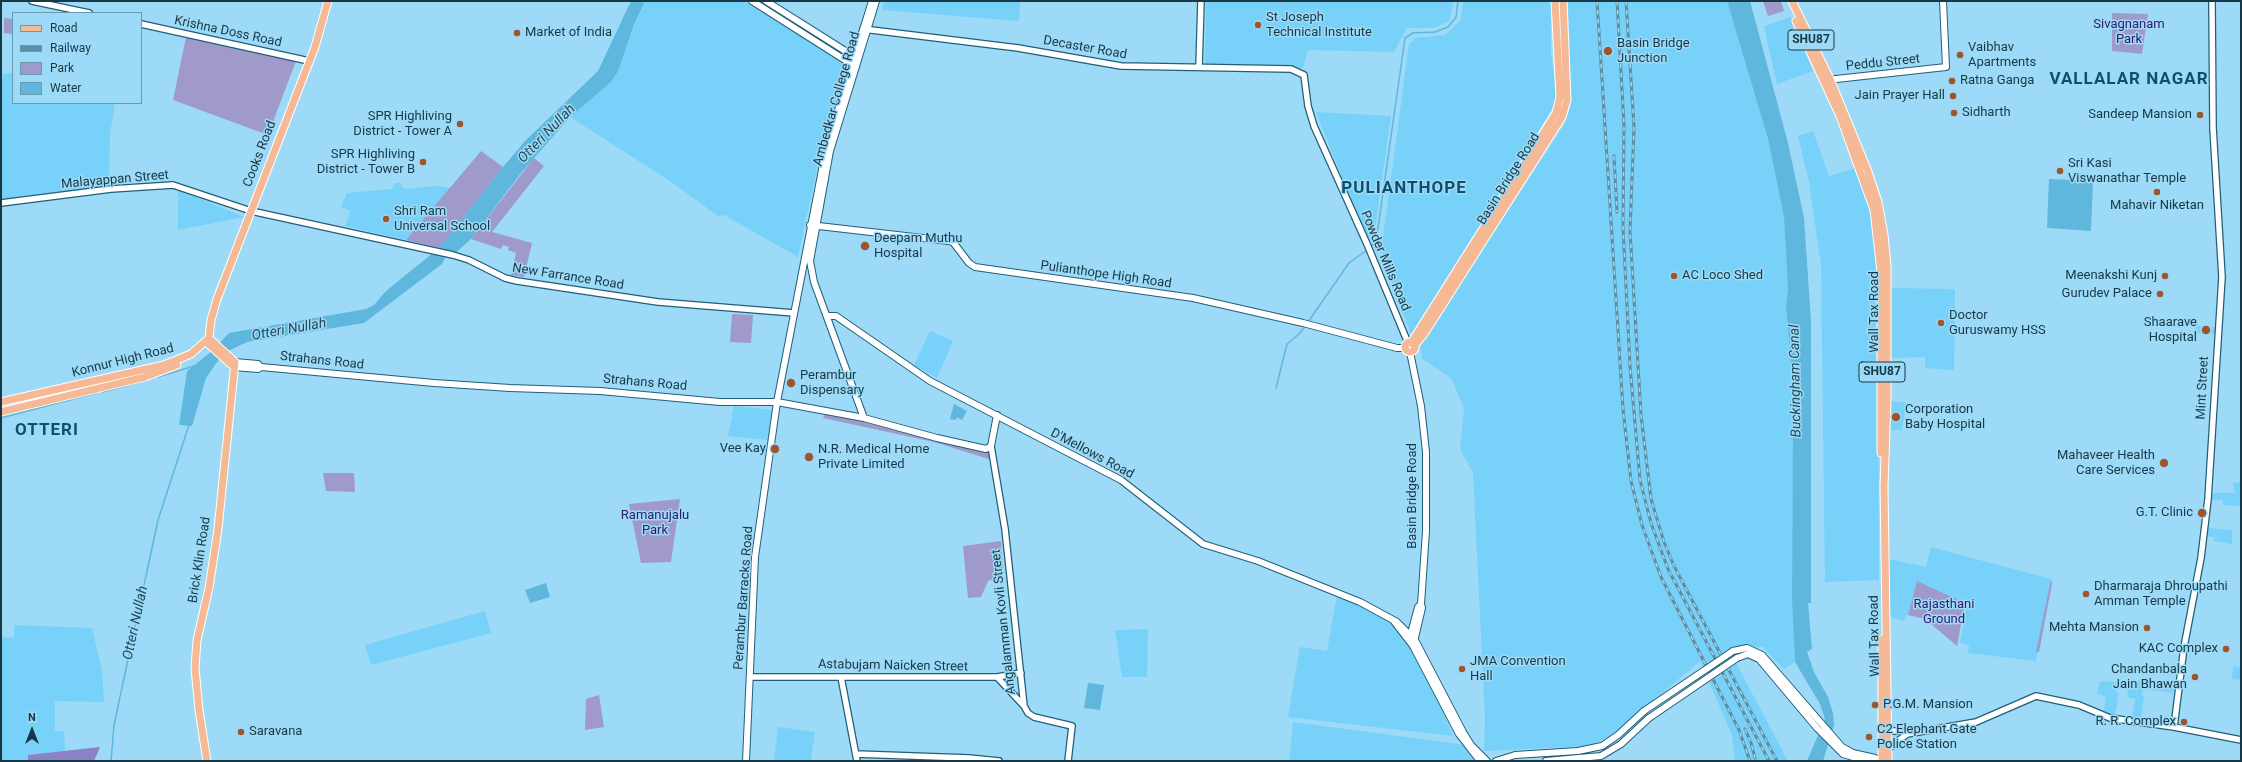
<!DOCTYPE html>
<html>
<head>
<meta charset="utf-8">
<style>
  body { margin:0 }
  #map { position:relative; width:2242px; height:762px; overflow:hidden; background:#9ddaf7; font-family:Roboto,sans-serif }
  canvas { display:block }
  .frame { position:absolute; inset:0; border:2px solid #173846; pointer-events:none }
  .legend { position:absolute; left:12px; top:12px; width:130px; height:92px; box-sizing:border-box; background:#9ddaf7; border:1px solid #6799b0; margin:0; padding:5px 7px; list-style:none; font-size:12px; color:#173846 }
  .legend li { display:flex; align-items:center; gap:8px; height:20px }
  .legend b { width:20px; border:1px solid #6799b0 }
  .north { position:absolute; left:12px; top:710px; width:40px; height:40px; -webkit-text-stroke:3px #9ddaf7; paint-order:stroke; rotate:0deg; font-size:11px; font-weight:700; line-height:16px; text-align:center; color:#173846 }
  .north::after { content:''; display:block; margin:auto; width:14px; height:18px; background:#173846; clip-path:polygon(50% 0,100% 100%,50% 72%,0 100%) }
</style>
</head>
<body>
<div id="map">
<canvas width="2242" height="762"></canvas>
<div class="frame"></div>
<ul class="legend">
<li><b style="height:5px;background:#f5b995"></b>Road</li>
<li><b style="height:5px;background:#5e8ea4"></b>Railway</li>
<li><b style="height:11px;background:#9f9aca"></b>Park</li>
<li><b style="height:11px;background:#60b7dd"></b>Water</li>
</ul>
<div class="north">N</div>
</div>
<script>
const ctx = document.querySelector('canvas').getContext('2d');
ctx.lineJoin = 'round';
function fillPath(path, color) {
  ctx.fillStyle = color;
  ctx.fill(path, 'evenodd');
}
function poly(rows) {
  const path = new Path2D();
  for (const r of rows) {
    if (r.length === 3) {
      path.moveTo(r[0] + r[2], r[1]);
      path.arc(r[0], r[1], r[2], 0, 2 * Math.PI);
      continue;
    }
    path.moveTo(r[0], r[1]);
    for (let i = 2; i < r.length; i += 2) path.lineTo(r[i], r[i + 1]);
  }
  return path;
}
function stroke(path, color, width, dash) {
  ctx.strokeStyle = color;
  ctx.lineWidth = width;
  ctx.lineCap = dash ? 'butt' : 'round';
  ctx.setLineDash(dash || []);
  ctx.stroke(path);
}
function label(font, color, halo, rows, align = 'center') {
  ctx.font = font + ' Roboto,sans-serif';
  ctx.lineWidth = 3;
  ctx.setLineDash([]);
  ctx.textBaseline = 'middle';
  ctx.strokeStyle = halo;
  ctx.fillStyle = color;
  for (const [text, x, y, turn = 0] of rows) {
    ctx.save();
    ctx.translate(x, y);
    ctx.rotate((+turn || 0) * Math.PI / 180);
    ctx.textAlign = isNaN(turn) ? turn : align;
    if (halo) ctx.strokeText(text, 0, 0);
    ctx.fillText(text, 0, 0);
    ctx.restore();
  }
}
const built = poly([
  [645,1,743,1,848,64,849,70,821,150,798,257,724,215,718,216,667,179,570,117,611,82],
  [884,1,1020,1,1019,21,882,10],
  [1206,1,1454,1,1449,21,1434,28,1407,28,1394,52,1308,50,1303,68,1205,66],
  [1463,1,1551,1,1551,54,1557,99,1547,117,1412,337,1381,252,1409,44,1415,38,1445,35,1461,20],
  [1568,1,1727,1,1768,139,1784,217,1788,289,1786,305,1793,385,1792,601,1795,662,1784,669,1763,647,1728,648,1788,761,1735,761,1732,735,1700,661,1614,734,1592,746,1484,751,1485,719,1473,473,1460,449,1464,408,1451,378,1422,359,1420,344,1565,124,1571,104],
  [1791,17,1813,71,1777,84,1764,26],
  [13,73,13,103,115,103,110,134,109,188,1,201,1,74],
  [1316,112,1391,116,1374,235,1366,238],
  [1813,131,1829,176,1856,168,1866,191,1875,231,1878,263,1879,580,1825,582,1821,265,1809,182,1798,136],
  [395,183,401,183,402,187,407,189,435,186,451,188,406,240,345,226,351,211,341,207,347,193,392,189],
  [178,191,181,191,244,217,178,230],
  [1891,288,1955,289,1954,370,1925,368,1925,357,1891,358],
  [2196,326,2216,327,2215,334,2195,333],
  [930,331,953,341,937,378,914,365],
  [1889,401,1906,403,1902,430,1889,430],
  [734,406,773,410,768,440,728,436],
  [2133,465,2155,471,2153,476,2131,470],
  [2241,482,2241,506,2223,505,2223,500,2210,500,2210,493,2235,493,2233,483],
  [2207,528,2232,530,2232,544,2214,541,2214,537,2206,536],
  [1931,547,2051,579,2036,661,1968,653,1969,645,1960,643,1967,604,1917,581,1908,615,1906,615,1904,621,1889,617,1889,559,1926,567],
  [1337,595,1368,609,1395,625,1419,661,1437,696,1453,736,1288,717,1300,647,1327,651],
  [485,611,491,633,371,665,365,645],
  [14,625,92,628,102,671,104,702,55,701,55,731,64,731,65,751,28,755,28,761,1,761,1,637,14,638],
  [1148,629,1147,677,1122,677,1115,630],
  [2233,666,2241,667,2241,680,2232,679],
  [2135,680,2174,687,2173,693,2143,689,2142,696,2144,696,2141,720,2132,719,2135,699,2127,697,2129,683,2134,684],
  [2100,681,2118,682,2116,692,2119,693,2115,715,2103,713,2106,697,2097,693],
  [1293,722,1459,744,1465,747,1474,761,1289,761],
  [778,727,815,732,811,761,774,761]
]);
const green = poly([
  [1763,1,1781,1,1784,11,1768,16],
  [2112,13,2148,14,2142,54,2112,51],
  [4,18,13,19,13,34,4,33],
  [186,37,296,61,268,135,173,100],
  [481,151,503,167,439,248,406,240],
  [534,158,544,166,492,232,532,243,524,277,511,275,516,253,508,250,509,247,503,245,501,249,471,239],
  [732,314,753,315,751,343,730,342],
  [825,413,988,452,992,460,934,442,823,418],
  [323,473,354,473,355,492,326,491],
  [680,499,671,562,641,563,629,504],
  [1001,541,1003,575,988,581,981,597,968,598,963,546],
  [2051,579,2052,584,2039,652,2036,652],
  [1917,581,1965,603,1957,646,1925,619,1908,615],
  [599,695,604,727,585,730,586,699]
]);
const forest = poly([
  [100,747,94,761,28,761,28,755]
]);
const water = poly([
  [631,1,645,1,634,25,618,71,611,82,570,117,521,173,471,239,450,258,445,257,442,264,364,323,247,342,230,350,220,358,206,378,192,426,179,425,187,371,212,351,229,333,366,309,374,305,386,291,439,248,503,167,526,140,598,71],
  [1727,1,1750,1,1788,143,1804,218,1811,321,1811,603,1808,603,1812,649,1807,652,1814,672,1828,697,1833,713,1834,725,1823,761,1807,761,1825,719,1820,704,1795,662,1792,601,1793,385,1786,305,1788,289,1784,217,1768,139],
  [2049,179,2093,181,2091,231,2047,228],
  [954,404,967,411,962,420,957,417,956,420,950,419],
  [546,583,550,597,530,603,525,590],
  [1088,683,1104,685,1100,710,1084,708]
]);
const stream = poly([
  [1370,248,1375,242,1378,228,1405,38,1413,33,1435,32,1448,27,1456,17,1458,1],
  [1308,322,1349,263,1367,250],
  [158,377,194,366],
  [1276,388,1287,344,1299,334,1306,325],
  [103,392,154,378],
  [1,418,96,393],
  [111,761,114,725,158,520,189,425]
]);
const tertiary = poly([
  [32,1,89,13],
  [141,24,309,61],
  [863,29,1018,48,1121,66,1291,69,1304,75,1308,106,1314,126,1367,244,1408,343],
  [1199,67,1201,1],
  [1,203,111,189,173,185,251,211,453,255,469,260,505,278,517,281,658,302,794,313],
  [991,446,1005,529,1024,706,1028,713,1034,717,1072,726,1068,761],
  [750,677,997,677,1024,706],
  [841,677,857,761],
  [997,677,1021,673],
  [2174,727,2184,647,2201,558,2208,499,2222,277,2213,128,2212,1],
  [1888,731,1912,731],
  [1888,749,1907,734,1976,722,2036,696,2079,705,2110,718,2174,727,2241,740],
  [856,754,969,758,999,761]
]);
const secondary = poly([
  [752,1,856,67],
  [766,1,858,59],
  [1827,80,1946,67,1943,1],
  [810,225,949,241,953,242,969,263,975,267,1193,298,1303,323,1397,348,1405,348],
  [828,316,836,316,930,381,1121,480,1203,544,1258,561,1360,602,1397,622,1415,640,1463,732,1471,745,1487,761],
  [1410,352,1421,406,1426,452,1426,531,1421,604,1422,608,1413,646],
  [235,362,258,364,261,367,434,383,510,388,600,391,720,402,777,402,864,418,937,438,986,449,991,446,997,415],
  [234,367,258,369,261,367],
  [864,418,814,282,810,261,830,151,876,1],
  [1393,620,1413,646,1459,734,1480,761],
  [1410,637,1418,607,1421,604],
  [1733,651,1747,648,1762,655,1842,747,1853,753,1875,758],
  [1737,658,1748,654,1759,659,1817,728,1843,754,1860,759,1885,759],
  [746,761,755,557,777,402,826,149,872,1],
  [1496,761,1515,755,1578,751,1602,746,1618,735,1644,711],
  [1546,761,1601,756,1621,744,1649,718]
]);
const primary = poly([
  [1792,1,1830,79,1867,169,1878,202,1884,235,1887,265,1887,400,1884,486,1888,761],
  [1796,21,1840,116,1874,210,1881,272,1881,453],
  [206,342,234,367],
  [1410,347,5],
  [1411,343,1556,113,1560,97,1555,1],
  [1414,346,1424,334,1562,117,1567,100,1563,1],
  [1,402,164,365,191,354,209,338,211,320,217,299,315,47,328,1],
  [1,412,145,377,177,365],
  [1882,639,1882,761],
  [207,761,199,710,195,668,197,640,209,588,218,529,235,362,209,338]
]);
const rail = poly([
  [1597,1,1623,409,1631,481,1642,525,1661,577,1739,730,1750,761],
  [1617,1,1624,125,1623,227,1630,366,1640,480,1651,523,1668,569,1769,761],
  [1626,1,1634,127,1630,231,1641,415,1651,499,1664,542,1674,566,1777,761],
  [1614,156,1617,212],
  [1745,729,1751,743,1755,758]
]);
const secondaryBridge = poly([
  [1644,711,1733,651],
  [1649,718,1737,658]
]);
const markers = [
  [1258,25,4,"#9c552c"],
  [517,33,4,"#9c552c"],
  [1608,51,5,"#9c552c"],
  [1960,55,4,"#9c552c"],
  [1952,81,4,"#9c552c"],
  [1953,96,4,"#9c552c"],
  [1954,113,4,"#9c552c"],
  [2200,115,4,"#9c552c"],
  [460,124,4,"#9c552c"],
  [423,162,4,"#9c552c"],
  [2060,171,4,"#9c552c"],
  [2157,192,4,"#9c552c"],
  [386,219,4,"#9c552c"],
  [865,246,5,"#9c552c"],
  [1674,276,4,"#9c552c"],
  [2165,276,4,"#9c552c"],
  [2160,294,4,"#9c552c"],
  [1941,323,4,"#9c552c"],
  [2206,330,5,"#9c552c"],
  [791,383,5,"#9c552c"],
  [1896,417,5,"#9c552c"],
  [775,449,5,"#9c552c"],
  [809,457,5,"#9c552c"],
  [2164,463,5,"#9c552c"],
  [2202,513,5,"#9c552c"],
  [2086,594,4,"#9c552c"],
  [2147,628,4,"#9c552c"],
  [2226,649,4,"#9c552c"],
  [1462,669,4,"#9c552c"],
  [2195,677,4,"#9c552c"],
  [1875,705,4,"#9c552c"],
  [2184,722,4,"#9c552c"],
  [241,732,4,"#9c552c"],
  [1869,737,4,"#9c552c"]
];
const shields = [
  [1811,40,46],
  [1882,372,46]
];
const shieldNames = [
  ["SHU87",1811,40],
  ["SHU87",1882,372]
];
const poiNames = [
  ["St Joseph",1266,18],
  ["Technical Institute",1266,33],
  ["Market of India",525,33],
  ["Basin Bridge",1617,44],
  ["Junction",1617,59],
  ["Vaibhav",1968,48],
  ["Apartments",1968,63],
  ["Ratna Ganga",1960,81],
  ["Jain Prayer Hall",1945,96,"right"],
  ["Sidharth",1962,113],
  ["Sandeep Mansion",2192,115,"right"],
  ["SPR Highliving",452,117,"right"],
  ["District - Tower A",452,132,"right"],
  ["SPR Highliving",415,155,"right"],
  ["District - Tower B",415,170,"right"],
  ["Sri Kasi",2068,164],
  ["Viswanathar Temple",2068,179],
  ["Mahavir Niketan",2157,206,"center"],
  ["Shri Ram",394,212],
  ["Universal School",394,227],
  ["Deepam Muthu",874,239],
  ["Hospital",874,254],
  ["AC Loco Shed",1682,276],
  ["Meenakshi Kunj",2157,276,"right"],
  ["Gurudev Palace",2152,294,"right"],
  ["Doctor",1949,316],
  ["Guruswamy HSS",1949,331],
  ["Shaarave",2197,323,"right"],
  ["Hospital",2197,338,"right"],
  ["Perambur",800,376],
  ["Dispensary",800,391],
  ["Corporation",1905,410],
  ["Baby Hospital",1905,425],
  ["Vee Kay",766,449,"right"],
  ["N.R. Medical Home",818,450],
  ["Private Limited",818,465],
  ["Mahaveer Health",2155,456,"right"],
  ["Care Services",2155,471,"right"],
  ["G.T. Clinic",2193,513,"right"],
  ["Dharmaraja Dhroupathi",2094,587],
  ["Amman Temple",2094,602],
  ["Mehta Mansion",2139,628,"right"],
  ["KAC Complex",2218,649,"right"],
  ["JMA Convention",1470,662],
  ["Hall",1470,677],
  ["Chandanbala",2187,670,"right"],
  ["Jain Bhawan",2187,685,"right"],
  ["P.G.M. Mansion",1883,705],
  ["R. R. Complex",2176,722,"right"],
  ["C2 Elephant Gate",1877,730],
  ["Police Station",1877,745],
  ["Saravana",249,732]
];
const parkNames = [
  ["Sivagnanam",2129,25],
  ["Park",2129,40],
  ["Ramanujalu",655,516],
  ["Park",655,531],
  ["Rajasthani",1944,605],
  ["Ground",1944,620]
];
const streetNames = [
  ["Krishna Doss Road",228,32,12],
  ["Decaster Road",1085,48,10],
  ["Peddu Street",1883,63,-6],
  ["Ambedkar College Road",837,99,-74],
  ["Cooks Road",260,154,-69],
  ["Basin Bridge Road",1509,179,-58],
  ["Malayappan Street",115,180,-5],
  ["Powder Mills Road",1385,261,67],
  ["Pulianthope High Road",1106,275,8],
  ["New Farrance Road",568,277,9],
  ["Wall Tax Road",1875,312,-90],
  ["Konnur High Road",123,361,-14],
  ["Strahans Road",322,361,6],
  ["Strahans Road",645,383,5],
  ["Mint Street",2203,388,-87],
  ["D'Mellows Road",1092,454,28],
  ["Basin Bridge Road",1413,496,-90],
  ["Brick Klin Road",200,560,-81],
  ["Perambur Barracks Road",744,598,-86],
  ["Angalamman Kovli Street",1004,622,-96],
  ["Wall Tax Road",1875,636,-91],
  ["Astabujam Naicken Street",893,666,1]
];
const waterNames = [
  ["Otteri Nullah",547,134,-46],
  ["Otteri Nullah",289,330,-10],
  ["Buckingham Canal",1796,381,-91],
  ["Otteri Nullah",136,623,-78]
];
const districtNames = [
  ["VALLALAR NAGAR",2129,80],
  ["PULIANTHOPE",1404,189],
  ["OTTERI",47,431]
];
fillPath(built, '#78d1f9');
fillPath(green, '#9f9aca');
fillPath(forest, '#8b82c5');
fillPath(water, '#60b7dd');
stroke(stream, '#60b7dd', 1.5);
stroke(tertiary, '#215f78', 8);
stroke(secondary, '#215f78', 8);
stroke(primary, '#fff', 9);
stroke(tertiary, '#fff', 5.5);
stroke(secondary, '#fff', 6);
stroke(primary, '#f5b995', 7);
stroke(rail, '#5e8ea4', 3);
stroke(rail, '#9ddaf7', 1.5, [4.5]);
stroke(secondaryBridge, '#215f78', 8, []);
stroke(secondaryBridge, '#fff', 6);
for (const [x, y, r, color] of markers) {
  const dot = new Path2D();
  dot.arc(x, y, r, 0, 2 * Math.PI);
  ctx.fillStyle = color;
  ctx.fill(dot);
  stroke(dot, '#9ddaf7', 1.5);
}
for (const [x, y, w] of shields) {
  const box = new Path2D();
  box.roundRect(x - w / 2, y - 10, w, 20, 3);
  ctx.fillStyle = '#9ddaf7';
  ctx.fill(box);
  stroke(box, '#173846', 1);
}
label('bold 12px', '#173846', null, shieldNames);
label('13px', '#173846', '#9ddaf7', poiNames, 'left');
label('13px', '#301a6a', '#9ddaf7', parkNames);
label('13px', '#173846', '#9ddaf7', streetNames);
label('italic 14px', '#224959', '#9ddaf7', waterNames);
ctx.letterSpacing = '1px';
label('bold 17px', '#0e5069', '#9ddaf7', districtNames);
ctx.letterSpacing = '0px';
</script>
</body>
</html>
